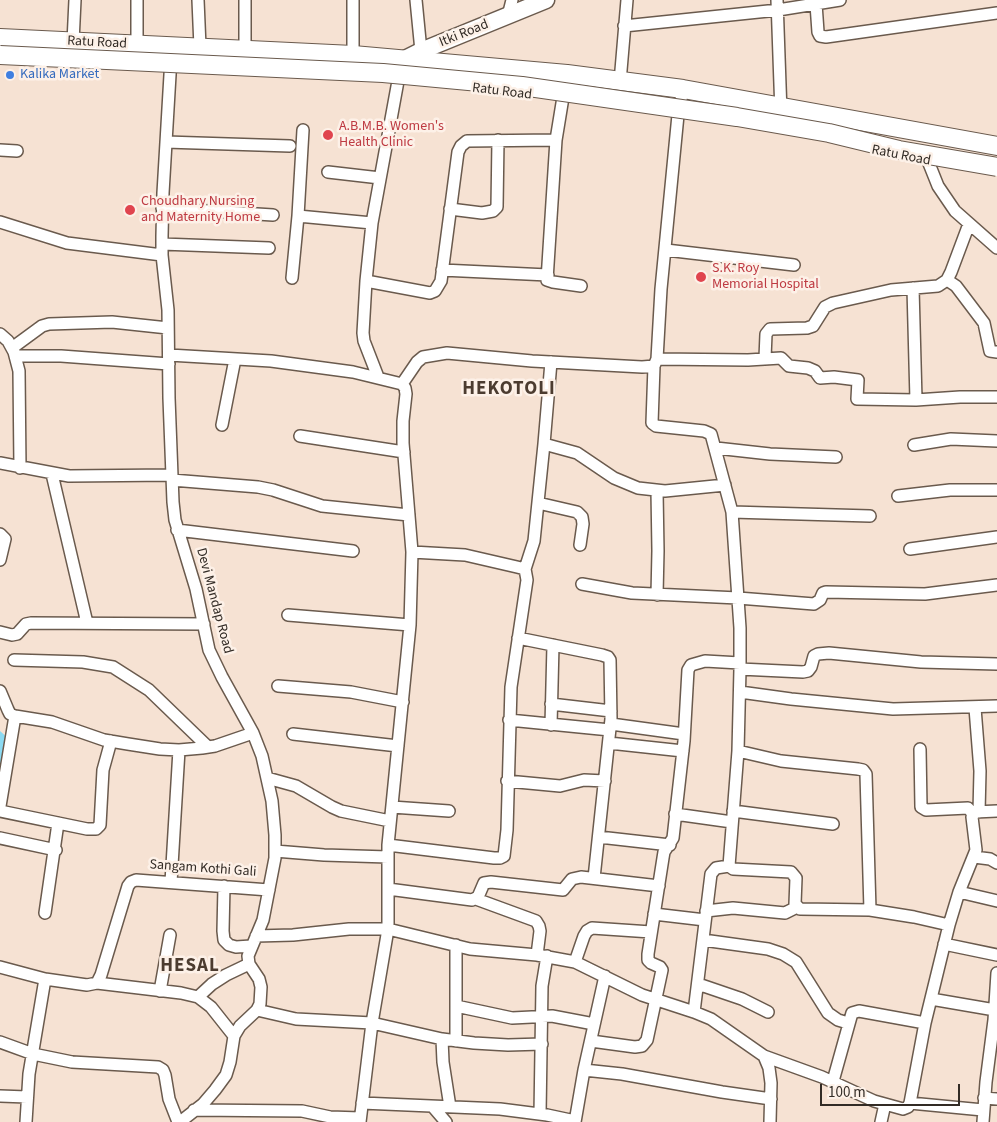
<!DOCTYPE html>
<html>
<head>
<meta charset="utf-8">
<style>
  body { margin:0 }
  #map { position:relative; width:997px; height:1122px; overflow:hidden; background:#f6e2d3; font-family:"Source Sans 3",sans-serif }
  canvas { display:block }
  .scale { position:absolute; left:820px; top:1084px; width:140px; height:22px; box-sizing:border-box; border:2px solid #322b25; border-top:0; padding-left:6px; font-size:15px; line-height:18px; white-space:nowrap; color:#322b25; -webkit-text-stroke:4px #fdf1e8; paint-order:stroke }
</style>
</head>
<body>
<div id="map">
<canvas width="997" height="1122"></canvas>
<div class="scale">100 m</div>
</div>
<script>
const ctx = document.querySelector('canvas').getContext('2d');
ctx.lineJoin = 'round';
function fillPath(path, color) {
  ctx.fillStyle = color;
  ctx.fill(path, 'evenodd');
}
function poly(rows) {
  const path = new Path2D();
  for (const r of rows) {
    path.moveTo(r[0], r[1]);
    for (let i = 2; i < r.length; i += 2) path.lineTo(r[i], r[i + 1]);
  }
  return path;
}
function stroke(path, color, width, dash) {
  ctx.strokeStyle = color;
  ctx.lineWidth = width;
  ctx.lineCap = dash ? 'butt' : 'round';
  ctx.setLineDash(dash || []);
  ctx.stroke(path);
}
function label(font, color, halo, rows, align = 'center') {
  ctx.font = font + ' "Source Sans 3",sans-serif';
  ctx.lineWidth = 5;
  ctx.setLineDash([]);
  ctx.textBaseline = 'middle';
  ctx.strokeStyle = halo;
  ctx.fillStyle = color;
  for (const [text, x, y, turn = 0] of rows) {
    ctx.save();
    ctx.translate(x, y);
    ctx.rotate((+turn || 0) * Math.PI / 180);
    ctx.textAlign = isNaN(turn) ? turn : align;
    if (halo) ctx.strokeText(text, 0, 0);
    ctx.fillText(text, 0, 0);
    ctx.restore();
  }
}
const water = poly([
  [0,731,9,739,0,789]
]);
const street = poly([
  [198,0,200,47],
  [353,0,353,55],
  [416,0,421,51],
  [777,0,781,113],
  [816,4,818,32,820,36,826,37,997,13],
  [508,16,512,0],
  [624,26,778,10,840,0],
  [73,42,75,0],
  [137,45,137,0],
  [245,49,245,0],
  [171,58,163,193,162,236,162,255,168,310,169,398,173,502,175,520,196,589,209,650,222,677,253,733,262,756,272,801,275,835,275,858,263,920,248,956,249,964,259,979,261,987,260,1004,257,1010,240,1026,234,1036,230,1062,226,1075,215,1090,203,1104,180,1122],
  [620,82,627,0],
  [303,130,298,216,372,223],
  [556,140,547,280,553,282,581,286],
  [166,142,290,146],
  [0,150,17,151],
  [928,161,938,186,955,211,997,248],
  [328,172,380,178],
  [162,208,273,215],
  [450,209,482,213,493,211,497,207,498,140],
  [0,222,67,243,162,255],
  [162,244,269,248],
  [666,250,794,265],
  [442,270,548,275],
  [292,278,298,216],
  [947,280,956,286,984,323,990,351,997,352],
  [366,281,430,293,435,291,441,281,458,152,461,146,467,141,556,140,565,85],
  [913,288,916,400],
  [0,334,8,341,14,352,19,371,20,468],
  [12,348,42,326,49,324,112,322,168,328],
  [169,355,271,361,353,372,402,384,405,388,406,394,403,421,403,443,412,552,410,625,388,845,388,929,372,1023,360,1122],
  [15,356,61,356,169,364],
  [765,358,766,334,770,329,807,328,813,326,825,307,833,303,891,290,938,286,947,280,951,272,969,224],
  [657,359,748,360,781,358,789,366,808,368,815,371,820,378,834,377,858,380,857,399,916,400,960,397,997,397],
  [654,366,652,423,656,426,704,431,711,434,732,512,740,628,740,669,738,751,729,866,733,869,791,872,796,878,795,904,800,909,870,910,914,917,949,925],
  [378,377,364,341,363,333,366,281,372,223,398,81],
  [402,384,417,362,423,357,447,353,532,361,642,367,654,366,657,359,661,289,678,115,683,89],
  [222,425,235,359],
  [300,436,404,452],
  [544,444,577,453,614,478,638,488,665,491,725,485],
  [914,445,951,439,997,441],
  [716,448,770,454,836,457],
  [0,463,69,476,172,475],
  [52,474,87,623],
  [172,480,258,487,273,490,322,506,409,515],
  [657,491,658,551,657,595],
  [898,496,950,490,997,490],
  [538,503,577,512,582,517,583,524,580,545],
  [732,512,870,516],
  [177,530,353,551],
  [0,534,5,539,0,560],
  [910,549,997,537],
  [525,569,534,541,544,444,551,362],
  [582,584,632,593,738,598,814,604,820,600,823,593,826,592,925,594,997,585],
  [288,615,410,625],
  [0,632,12,635,17,634,26,624,31,623,204,624],
  [518,638,602,655,608,657,610,660,611,719,594,878],
  [14,660,83,662,113,667,149,690,208,747],
  [740,669,803,672,808,671,811,667,814,656,818,654,829,653,921,662,997,664],
  [278,686,351,692,403,702],
  [0,691,8,710,10,714,15,716,52,722,104,740,128,744,160,749,179,750,202,748,215,746,253,733],
  [740,692,791,699,893,709,997,706],
  [551,704,611,711],
  [975,708,980,771,979,812],
  [509,720,610,730],
  [611,724,684,734],
  [551,725,553,645],
  [293,734,398,746],
  [609,743,683,751],
  [920,749,921,807,926,810,968,808,973,814],
  [738,751,781,761,858,769,863,770,866,774,870,910],
  [267,778,296,786,332,807,341,811,390,821],
  [507,781,560,786,584,780,605,781],
  [0,806,15,716],
  [392,807,449,811],
  [0,811,87,829,96,829,100,825,103,770,111,741],
  [733,811,833,824],
  [675,814,732,822],
  [599,837,670,845],
  [0,838,56,850],
  [388,845,494,858,500,858,504,856,507,830,511,687,527,580,525,569,517,567,465,555,412,552],
  [275,851,324,855,388,857],
  [974,857,990,859,997,863],
  [171,882,179,750],
  [224,886,223,931,224,940,229,945,236,947,251,946],
  [388,889,472,900,478,897,484,883,491,882,563,890,572,879,581,877,659,886],
  [959,892,997,901],
  [476,899,536,921,539,926,540,931,537,955],
  [706,911,733,908,785,913,797,907],
  [45,913,58,823],
  [654,914,705,920],
  [256,936,293,935,349,929,388,929,470,949,537,955,575,962,642,995,694,1012,711,1019,764,1056,822,1077,874,1101,903,1109,908,1107,910,1103,925,1023,949,925,959,892,976,850,972,817,975,812,997,811],
  [703,940,768,949,783,954,796,962,828,1013,838,1020,848,1023],
  [944,944,997,955],
  [575,962,584,936,587,931,592,928,651,932],
  [0,967,45,979,87,985,97,983,101,975,128,886,131,882,136,880,269,890],
  [97,983,181,993,198,997,211,1007,234,1036],
  [698,984,742,999,768,1012],
  [160,991,170,935],
  [198,997,212,984,226,975,249,964],
  [931,999,995,1010],
  [456,1006,512,1018,552,1016,594,1024],
  [257,1010,296,1019,372,1023,442,1039,474,1043,508,1045,542,1044],
  [694,1012,711,874,716,868,729,866],
  [442,1039,443,1062,450,1107],
  [456,1041,456,945],
  [591,1041,635,1047,642,1046,647,1040,662,970,660,967,651,963,648,960,648,954,663,858,664,852,673,838,684,741,688,670,691,665,705,661,740,663],
  [0,1042,33,1054,72,1062,158,1067,163,1070,165,1075,169,1099,178,1122],
  [764,1056,769,1068,771,1083,770,1122],
  [584,1070,622,1074,722,1092,771,1099],
  [833,1081,852,1013,859,1011,925,1023],
  [0,1096,27,1097],
  [984,1098,997,1099],
  [362,1103,500,1109,547,1115,575,1121],
  [910,1103,983,1110],
  [433,1107,446,1122],
  [194,1110,302,1111,330,1117,360,1118],
  [540,1114,542,986,547,956],
  [26,1122,29,1074,45,979],
  [575,1122,584,1070,605,976],
  [881,1122,885,1104],
  [983,1122,986,1082,994,1020,997,973]
]);
const secondary = poly([
  [403,65,405,59,421,51,546,0]
]);
const primary = poly([
  [0,38,353,55,567,74,683,89,997,146]
]);
const primaryBridge = poly([
  [0,55,383,73,522,86,737,117,829,133,899,150,997,167]
]);
const markers = [
  [10,75,5,"#3f7fe0"],
  [328,135,6,"#e0444e"],
  [130,210,6,"#e0444e"],
  [701,277,6,"#e0444e"]
];
const streetNames = [
  ["Itki Road",464,34,-22],
  ["Ratu Road",97,43,3],
  ["Ratu Road",502,92,7],
  ["Ratu Road",901,156,11],
  ["Devi Mandap Road",214,601,75],
  ["Sangam Kothi Gali",203,869,4]
];
const shopNames = [
  ["Kalika Market",20,75]
];
const healthNames = [
  ["A.B.M.B. Women's",339,127],
  ["Health Clinic",339,143],
  ["Choudhary Nursing",141,202],
  ["and Maternity Home",141,218],
  ["S.K. Roy",712,269],
  ["Memorial Hospital",712,285]
];
const districtNames = [
  ["HEKOTOLI",509,390],
  ["HESAL",190,967]
];
fillPath(water, '#8cdaf2');
stroke(street, '#6a5a4d', 14);
stroke(secondary, '#6a5a4d', 19);
stroke(primary, '#6a5a4d', 20);
stroke(street, '#fff', 11);
stroke(secondary, '#fff', 16);
stroke(primary, '#fff', 18);
stroke(primaryBridge, '#6a5a4d', 20, []);
stroke(primaryBridge, '#fff', 18);
for (const [x, y, r, color] of markers) {
  const dot = new Path2D();
  dot.arc(x, y, r, 0, 2 * Math.PI);
  ctx.fillStyle = color;
  ctx.fill(dot);
  stroke(dot, '#fdf1e8', 2);
}
label('14px', '#322b25', '#fdf1e8', streetNames);
label('14px', '#366cbe', '#fdf1e8', shopNames, 'left');
label('14px', '#be3a42', '#fdf1e8', healthNames, 'left');
ctx.letterSpacing = '1px';
label('bold 19px', '#4c3c30', '#fdf1e8', districtNames);
ctx.letterSpacing = '0px';
</script>
</body>
</html>
